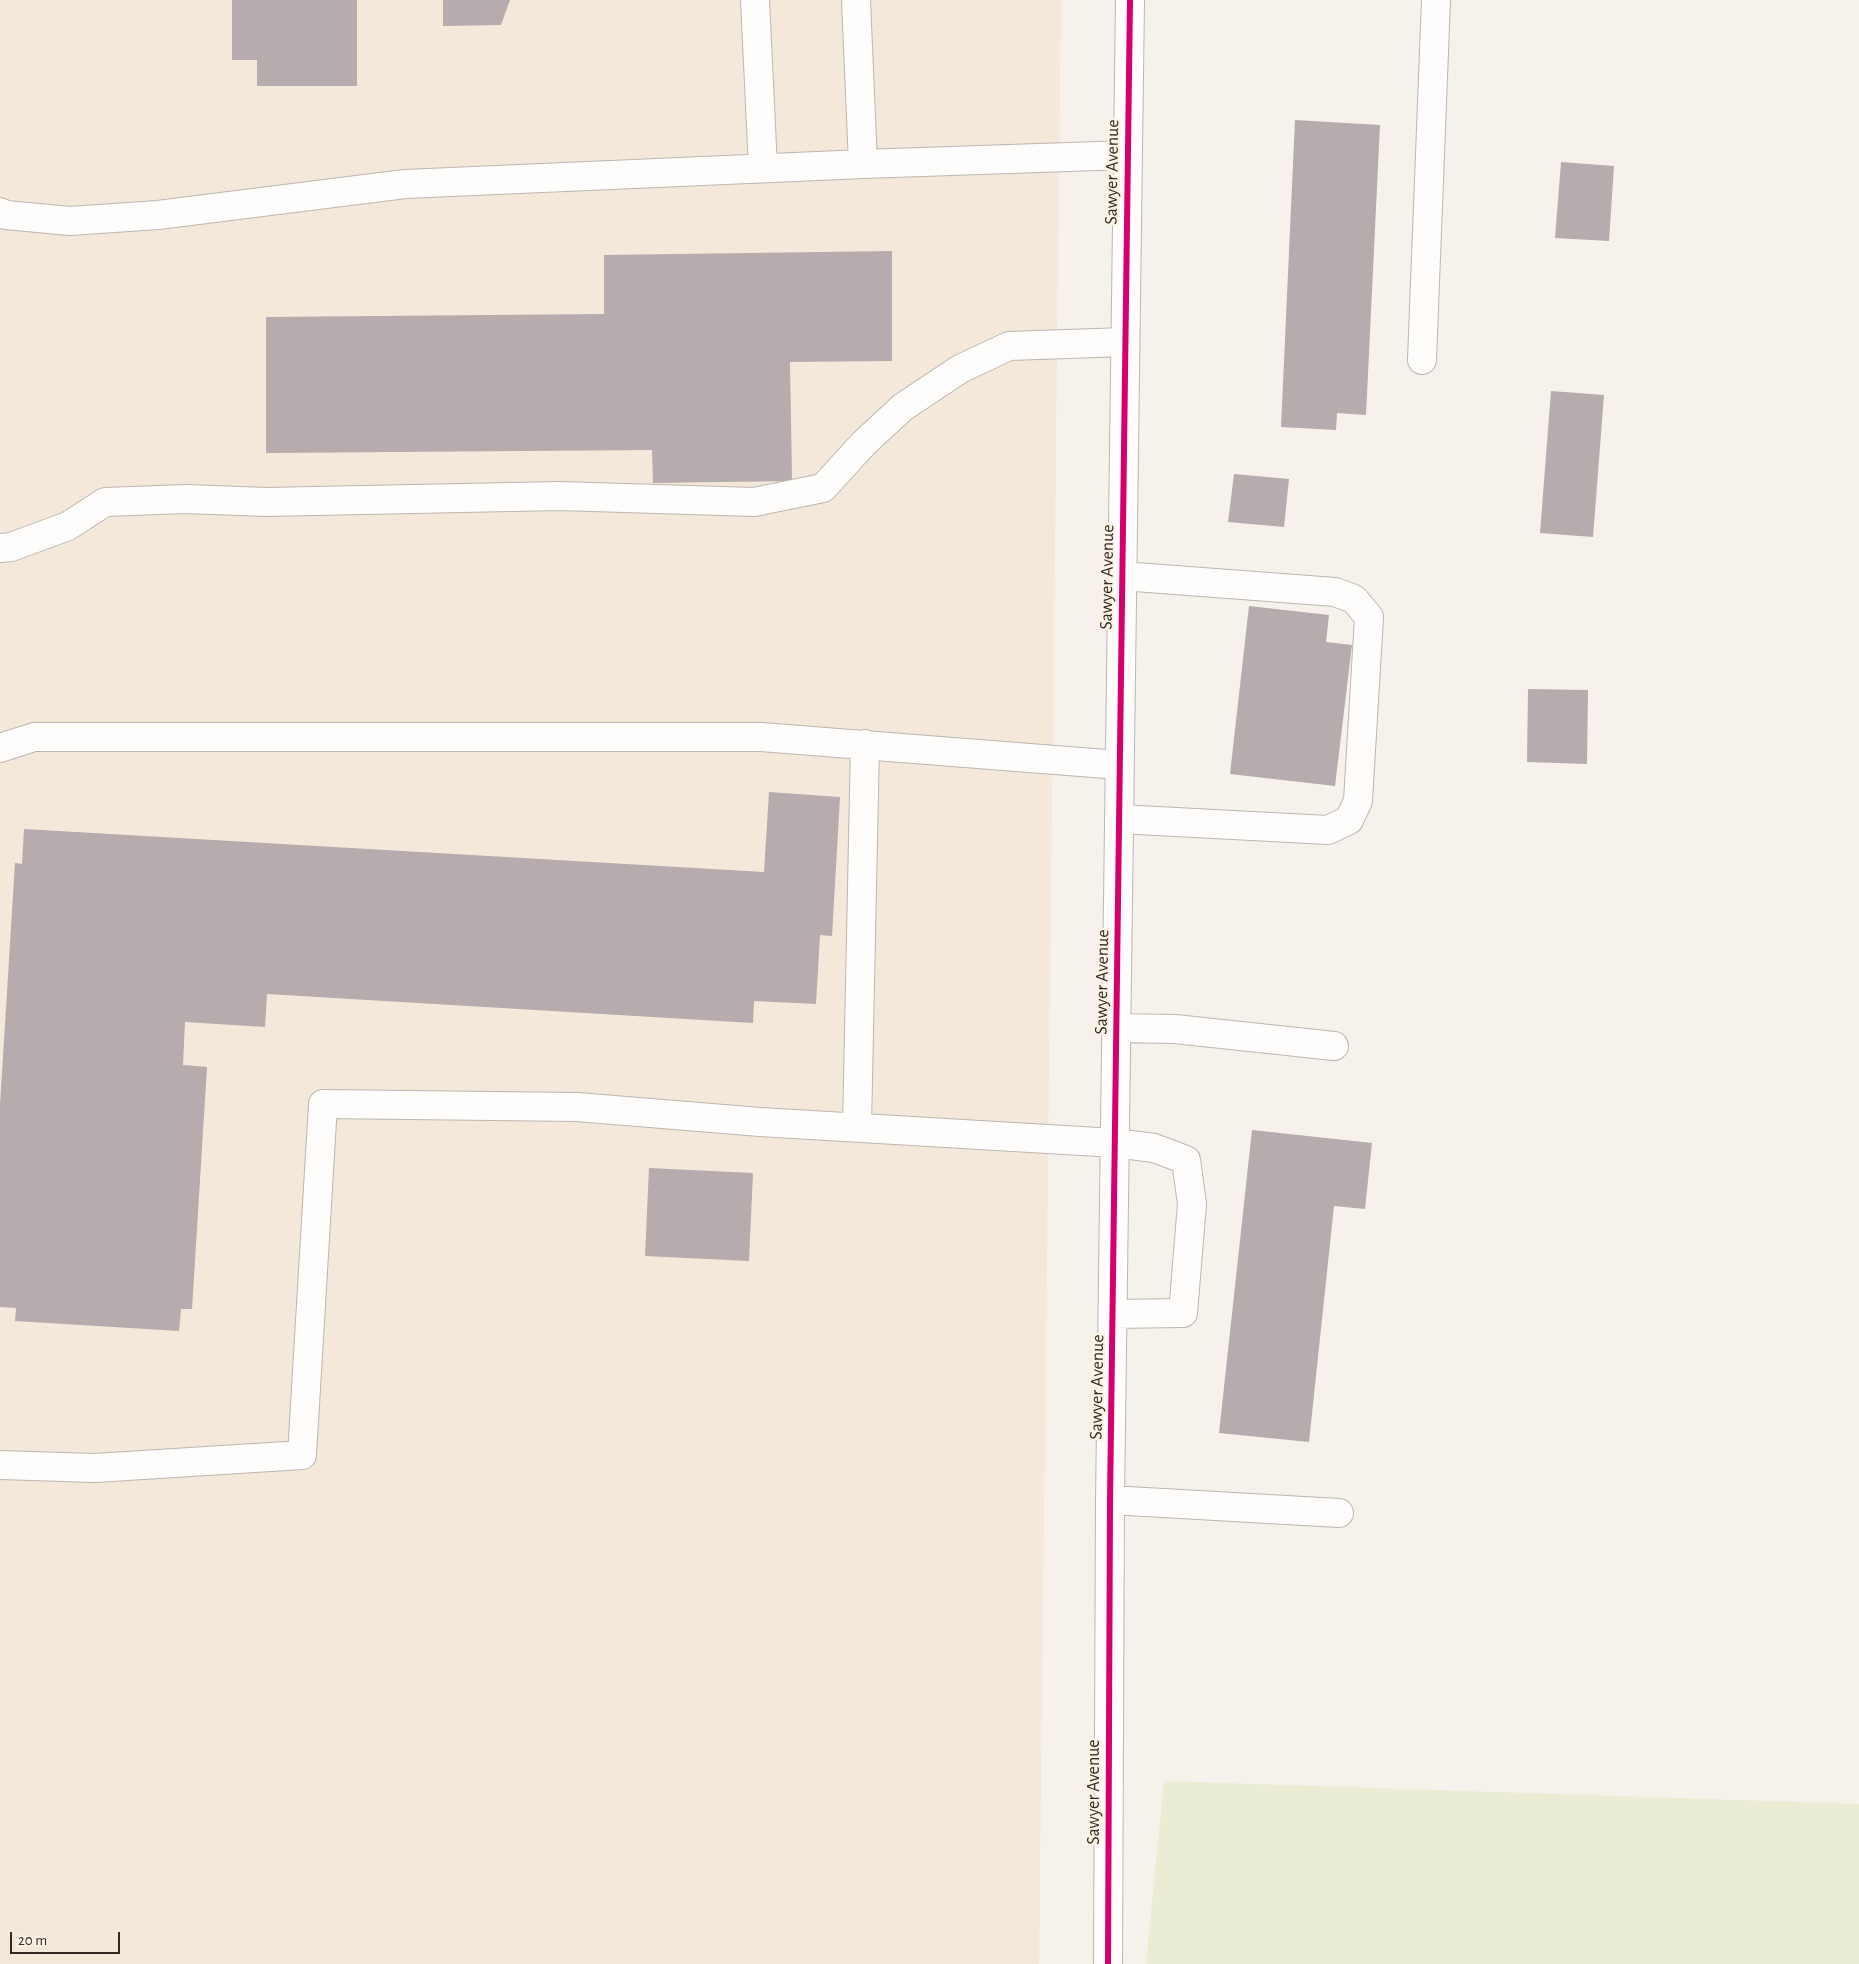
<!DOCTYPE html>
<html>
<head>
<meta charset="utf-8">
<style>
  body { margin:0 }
  #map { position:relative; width:1859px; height:1964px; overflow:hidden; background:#f7f1eb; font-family:"Alegreya Sans",sans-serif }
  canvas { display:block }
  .scale { position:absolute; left:10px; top:1932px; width:110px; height:22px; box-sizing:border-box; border:2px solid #312a23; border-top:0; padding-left:6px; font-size:15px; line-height:18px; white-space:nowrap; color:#312a23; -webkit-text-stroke:4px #fcf2e6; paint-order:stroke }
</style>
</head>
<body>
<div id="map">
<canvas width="1859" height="1964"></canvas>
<div class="scale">20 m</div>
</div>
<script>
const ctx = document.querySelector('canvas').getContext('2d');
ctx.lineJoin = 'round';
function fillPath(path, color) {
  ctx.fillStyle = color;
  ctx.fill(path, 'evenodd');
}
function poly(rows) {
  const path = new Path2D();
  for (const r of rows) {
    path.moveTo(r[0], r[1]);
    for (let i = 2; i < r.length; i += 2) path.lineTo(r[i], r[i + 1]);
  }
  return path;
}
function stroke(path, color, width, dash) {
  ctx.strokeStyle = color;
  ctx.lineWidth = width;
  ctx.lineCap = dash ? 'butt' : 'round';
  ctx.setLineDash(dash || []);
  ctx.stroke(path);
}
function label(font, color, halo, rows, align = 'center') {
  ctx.font = font + ' "Alegreya Sans",sans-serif';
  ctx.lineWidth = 5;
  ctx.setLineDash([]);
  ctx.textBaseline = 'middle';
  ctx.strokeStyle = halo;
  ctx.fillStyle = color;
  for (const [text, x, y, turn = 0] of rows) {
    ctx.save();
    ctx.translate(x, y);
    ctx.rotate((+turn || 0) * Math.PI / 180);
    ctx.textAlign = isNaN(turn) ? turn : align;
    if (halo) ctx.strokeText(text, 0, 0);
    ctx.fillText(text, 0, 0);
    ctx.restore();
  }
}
const industrial = poly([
  [0,0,1061,0,1039,1964,0,1964]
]);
const green = poly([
  [1164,1781,1859,1804,1859,1964,1146,1964]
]);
const building = poly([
  [232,0,357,0,357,86,257,86,257,60,232,60],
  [443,0,510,0,501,25,443,26],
  [1295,120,1380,125,1366,415,1337,413,1336,430,1281,427],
  [1561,162,1614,166,1609,241,1555,238],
  [892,251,892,361,790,362,792,481,653,483,652,450,266,453,266,317,604,314,604,255],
  [1551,391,1604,395,1593,537,1540,533],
  [1234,474,1289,479,1284,527,1228,522],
  [1249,606,1329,615,1326,642,1352,645,1335,786,1230,774],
  [1528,689,1588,690,1587,764,1527,762],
  [769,792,840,797,832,936,820,935,816,1004,754,1001,753,1023,267,994,265,1027,185,1022,183,1065,207,1067,192,1309,181,1309,179,1331,15,1321,16,1308,0,1307,0,1105,15,863,22,864,24,829,764,872],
  [1252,1130,1372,1143,1365,1209,1334,1206,1309,1442,1219,1433],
  [649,1168,753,1173,749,1261,645,1256]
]);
const minor = poly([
  [755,0,763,168],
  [856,0,863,164],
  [0,212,6,215,70,221,158,215,405,184,863,164,1127,155],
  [1422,360,1436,0],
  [0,548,11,547,68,526,105,502,186,499,266,502,560,496,754,502,823,488,864,443,903,407,960,369,1009,346,1125,342],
  [0,748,34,737,761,737,1119,765],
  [1119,819,1328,830,1349,820,1358,801,1369,617,1354,599,1335,592,1122,576],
  [1116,1028,1175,1029,1334,1046],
  [857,1127,865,744],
  [0,1465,95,1468,302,1455,323,1104,577,1107,760,1122,1115,1143,1154,1148,1186,1160,1192,1204,1183,1313,1113,1314],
  [1110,1500,1339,1513],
  [1108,1964,1110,1500,1130,0]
]);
const cycleway = poly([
  [1108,1964,1110,1500,1130,0]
]);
const streetNames = [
  ["Sawyer Avenue",1112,172,-89],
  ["Sawyer Avenue",1107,577,-89],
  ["Sawyer Avenue",1102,982,-89],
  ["Sawyer Avenue",1097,1387,-89],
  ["Sawyer Avenue",1094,1792,-90]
];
fillPath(industrial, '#f3e8da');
fillPath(green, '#ebecd4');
fillPath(building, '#b6abad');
stroke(minor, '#bcb6b0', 30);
stroke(minor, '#fefdfc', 28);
stroke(cycleway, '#d6006c', 6);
label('18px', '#312a23', '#fcf2e6', streetNames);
</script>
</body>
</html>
